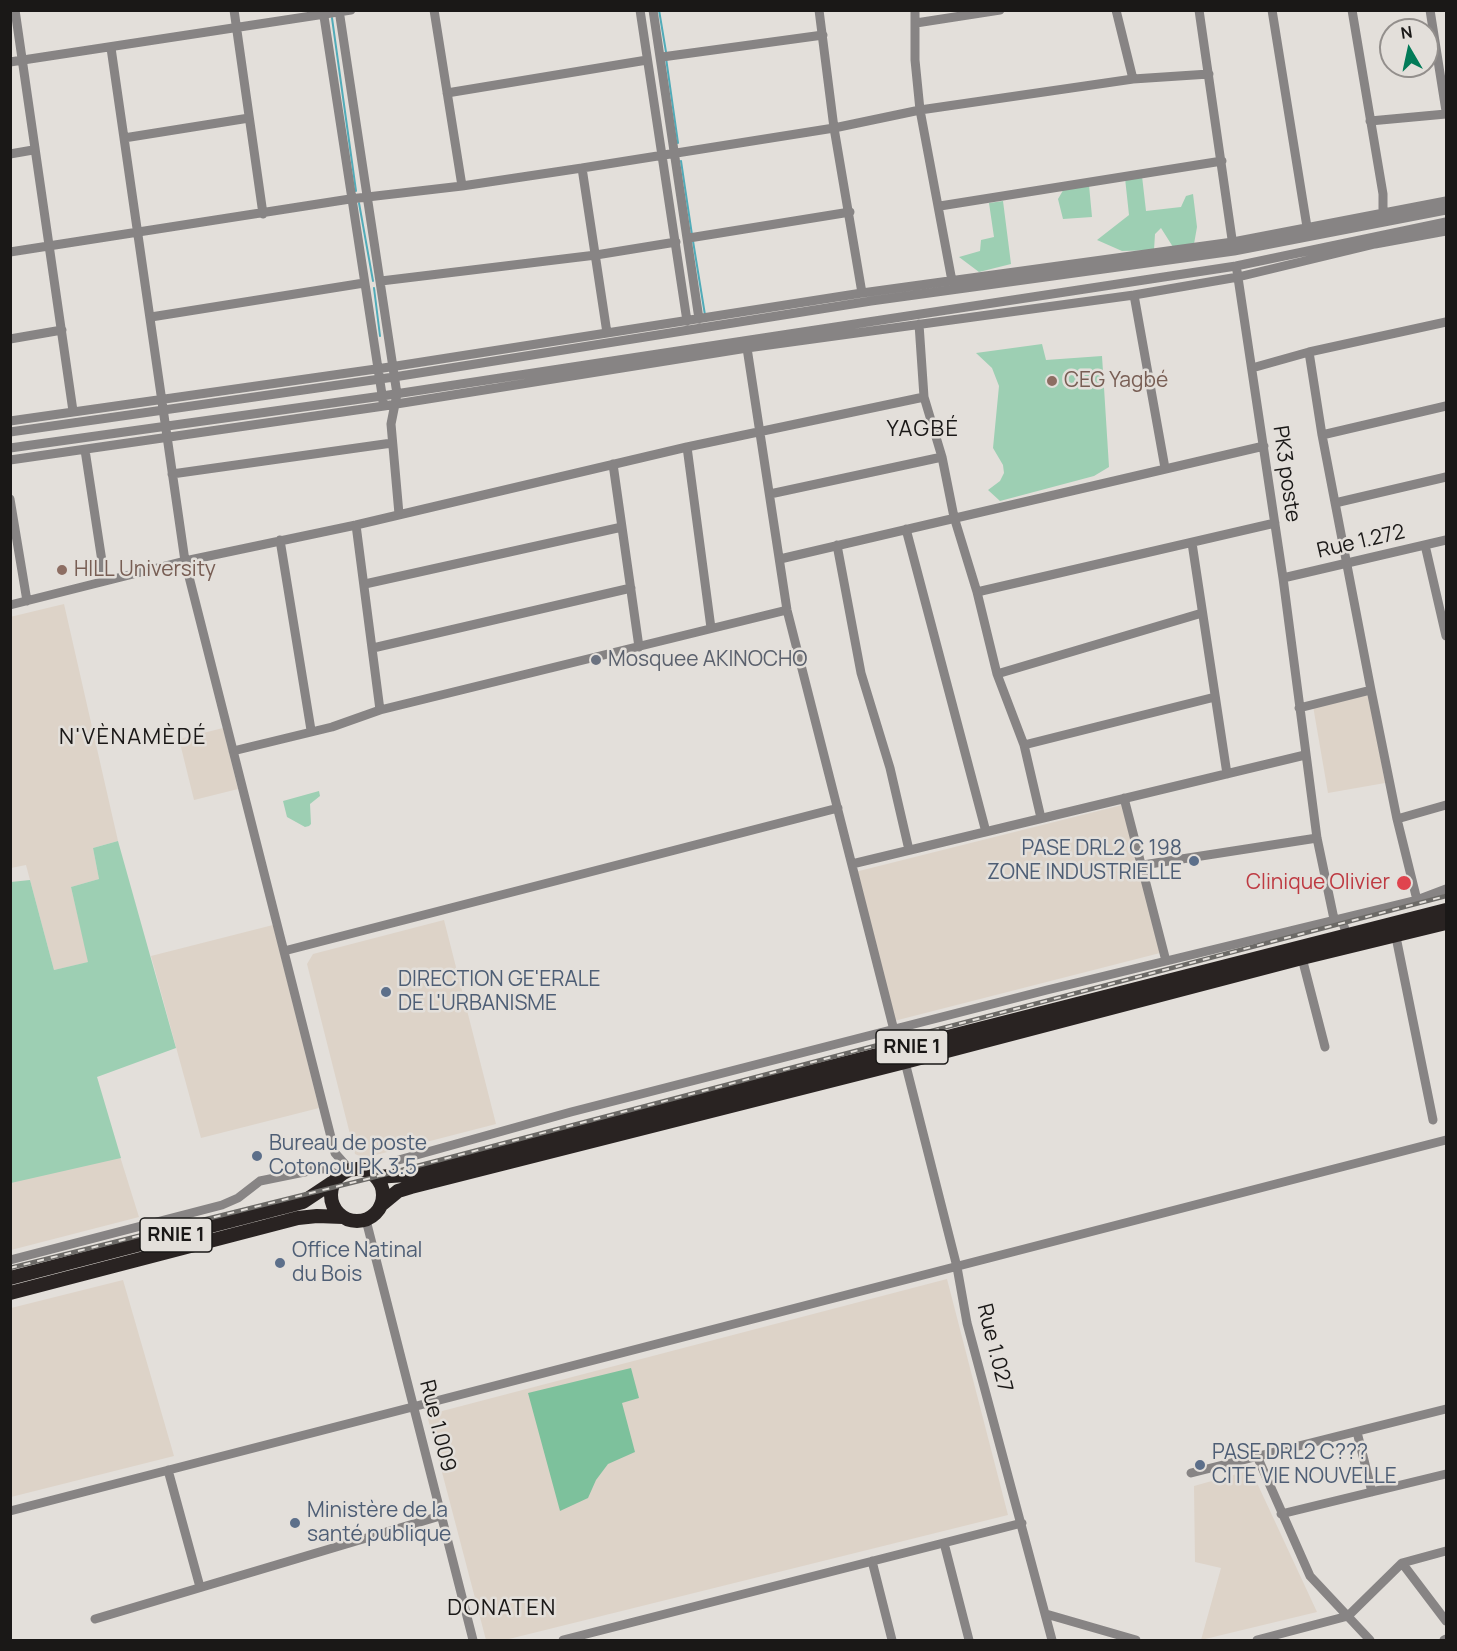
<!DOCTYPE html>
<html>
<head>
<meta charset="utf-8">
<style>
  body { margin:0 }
  #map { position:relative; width:1457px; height:1651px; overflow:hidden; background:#e3dfda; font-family:Manrope,sans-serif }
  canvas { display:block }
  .frame { position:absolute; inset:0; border:12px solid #1a1817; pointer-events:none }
  .north { position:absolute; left:1379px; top:18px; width:60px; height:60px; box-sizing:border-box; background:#e3dfda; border:2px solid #938f8c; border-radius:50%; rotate:351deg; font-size:16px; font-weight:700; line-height:24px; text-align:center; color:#1a1817 }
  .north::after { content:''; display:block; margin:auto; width:21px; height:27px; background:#027b58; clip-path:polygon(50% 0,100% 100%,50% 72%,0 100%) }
</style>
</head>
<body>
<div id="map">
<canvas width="1457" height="1651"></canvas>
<div class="frame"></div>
<div class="north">N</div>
</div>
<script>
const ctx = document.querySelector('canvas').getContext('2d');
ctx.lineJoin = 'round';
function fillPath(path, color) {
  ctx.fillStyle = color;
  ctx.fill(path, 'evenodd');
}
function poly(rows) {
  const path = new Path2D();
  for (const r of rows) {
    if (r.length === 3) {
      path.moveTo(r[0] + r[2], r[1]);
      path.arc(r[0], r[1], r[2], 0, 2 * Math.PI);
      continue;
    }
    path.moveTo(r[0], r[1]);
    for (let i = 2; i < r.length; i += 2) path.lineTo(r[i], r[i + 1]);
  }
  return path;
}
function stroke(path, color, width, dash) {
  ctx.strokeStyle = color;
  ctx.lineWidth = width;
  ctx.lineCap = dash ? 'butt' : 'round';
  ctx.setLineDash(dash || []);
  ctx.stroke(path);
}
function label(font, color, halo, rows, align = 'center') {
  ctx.font = font + ' Manrope,sans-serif';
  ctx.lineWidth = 5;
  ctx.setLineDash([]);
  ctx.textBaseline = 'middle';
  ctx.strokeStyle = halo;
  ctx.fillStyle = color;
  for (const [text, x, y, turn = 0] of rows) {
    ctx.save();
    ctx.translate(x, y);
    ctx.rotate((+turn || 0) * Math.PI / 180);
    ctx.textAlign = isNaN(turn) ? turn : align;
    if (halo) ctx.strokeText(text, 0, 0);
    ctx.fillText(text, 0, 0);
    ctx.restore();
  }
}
const built = poly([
  [64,604,118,841,93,848,99,879,71,887,89,962,54,970,26,865,11,868,10,617],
  [1369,695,1385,783,1328,793,1313,706],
  [223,728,238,789,194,800,179,739],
  [1122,805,1160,953,894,1021,855,872],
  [444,920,496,1124,364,1158,355,1154,307,964,313,954],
  [273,925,319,1108,201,1138,151,956],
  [112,1131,139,1217,11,1250,11,1158],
  [947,1279,1008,1515,505,1640,486,1640,427,1415],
  [123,1280,174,1456,11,1497,11,1308],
  [1251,1470,1317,1612,1201,1640,1221,1568,1195,1562,1194,1486]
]);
const green = poly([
  [1142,176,1146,211,1181,207,1186,196,1193,194,1197,227,1194,244,1173,247,1161,228,1155,234,1154,250,1122,251,1097,240,1129,215,1125,178],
  [1089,185,1092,217,1063,219,1058,199,1065,187],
  [1003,201,1011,264,979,272,959,257,980,251,981,240,994,237,989,203],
  [1042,344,1046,360,1102,356,1109,467,1094,476,1000,501,988,490,1000,481,1004,473,1003,465,993,448,999,386,992,368,976,353],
  [319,791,320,796,310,804,311,824,309,826,305,827,287,817,283,801],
  [118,841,176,1048,97,1077,121,1158,11,1183,11,882,30,880,54,970,88,962,71,887,99,879,93,848]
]);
const forest = poly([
  [631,1368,639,1398,622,1403,635,1452,608,1464,596,1480,588,1498,560,1511,528,1393]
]);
const stream = poly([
  [659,10,666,52],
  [332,18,356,191],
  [666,58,678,143],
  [681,161,692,235],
  [359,203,373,281],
  [693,241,705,315],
  [374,288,380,336]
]);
const minor = poly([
  [15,10,73,411],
  [234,10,263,214],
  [323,10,383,401],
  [339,10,397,394,391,424,399,514],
  [434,10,462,186],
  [640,10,687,321],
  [653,10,699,319],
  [819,10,834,128,862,293],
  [915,10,915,60,920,110,952,281],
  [1116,10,1133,79],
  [1199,10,1233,246],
  [1272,10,1307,227],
  [1352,10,1383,194,1383,212],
  [1430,10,1446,111],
  [916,23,1000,10],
  [111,48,185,561,335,1153,350,1170],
  [662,57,823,35],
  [10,62,351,10],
  [447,93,647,60],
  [1370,121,1446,114],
  [124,138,249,118],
  [10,154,33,150],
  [582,168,607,333],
  [940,206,1222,161],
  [689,238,850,212],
  [10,252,350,199,462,186,582,168,834,128,920,110,1133,79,1209,74],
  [1237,271,1283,578,1317,838,1334,919,1343,923,1347,936],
  [381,281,596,255,676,242],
  [1134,295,1165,468],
  [151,317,364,283],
  [919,324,924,397,942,457,954,517,977,592,997,674,1024,745,1041,818],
  [10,339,62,330],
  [747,348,787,610,899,1050],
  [1309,352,1322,435,1371,690,1397,819,1417,900],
  [1252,368,1309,352,1446,322],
  [10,421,390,367,862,293,1233,242,1446,201],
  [10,432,394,377,871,301,1234,251,1446,210],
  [1322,435,1446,406],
  [687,447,711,628],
  [10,448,382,396,1236,266,1446,222],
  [85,450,105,581],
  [10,460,384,406,747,348,1134,295,1238,277,1375,244,1446,231],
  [613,464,639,647],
  [172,474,392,443],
  [770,494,942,457],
  [10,499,27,601],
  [1335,503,1446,477],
  [356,525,380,710],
  [906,529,986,832],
  [280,540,311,730],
  [1192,543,1227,774],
  [837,545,861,673,890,768,909,850],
  [1425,545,1446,636],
  [780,559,1264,446],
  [1283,578,1446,540],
  [365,584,622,527],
  [977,592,1275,523],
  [10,605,185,561,356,525,687,447,924,397],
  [373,648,631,588],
  [997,674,1202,613],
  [1299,708,1371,690],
  [1024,745,1215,697],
  [233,751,332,727,380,710,787,610],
  [1124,798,1166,961],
  [1397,819,1446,805],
  [852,864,1305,755],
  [1143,865,1317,838],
  [1396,937,1433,1120],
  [284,951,838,808],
  [1302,958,1325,1047],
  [905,1062,957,1267,967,1323,1052,1640],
  [395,1161,571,1112,1047,990,1417,900,1446,889],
  [366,1220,473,1640],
  [10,1260,222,1205,238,1198,260,1181,319,1169,326,1169,340,1176],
  [1357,1432,1372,1492],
  [1257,1456,1310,1576,1370,1640],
  [168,1470,200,1587],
  [1191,1473,1446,1409],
  [10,1511,1446,1140],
  [1281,1514,1446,1474],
  [944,1543,969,1640],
  [872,1561,892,1640],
  [1402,1563,1446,1621],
  [1046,1614,1136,1640],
  [95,1619,440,1516],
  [563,1640,1022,1523],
  [1257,1640,1348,1616,1402,1563,1446,1551],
  [1444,1640,1446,1639]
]);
const highway = poly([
  [357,1195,26],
  [376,1177,406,1175,1446,910],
  [381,1205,398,1191,411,1187,905,1062,1302,958,1446,923],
  [10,1278,303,1202,336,1180],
  [10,1293,298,1218,317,1216,343,1217]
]);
const rail = poly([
  [10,1268,375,1177,1446,896]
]);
const markers = [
  [1052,381,6,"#8d6e63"],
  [62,570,6,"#8d6e63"],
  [596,660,6,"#6b7280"],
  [1194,861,6,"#5c6f8a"],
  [1404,883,8,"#e0444e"],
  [386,992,6,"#5c6f8a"],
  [257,1156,6,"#5c6f8a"],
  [280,1263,6,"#5c6f8a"],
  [1200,1465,6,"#5c6f8a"],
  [295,1523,6,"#5c6f8a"]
];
const shields = [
  [912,1047,72],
  [176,1235,72]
];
const shieldNames = [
  ["RNIE 1",912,1047],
  ["RNIE 1",176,1235]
];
const educationNames = [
  ["CEG Yagbé",1064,381],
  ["HILL University",74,570]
];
const streetNames = [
  ["PK3 poste",1286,474,82],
  ["Rue 1.272",1361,542,-13],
  ["Rue 1.027",994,1348,76],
  ["Rue 1.009",437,1426,76]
];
const worshipNames = [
  ["Mosquee AKINOCHO",608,660]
];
const serviceNames = [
  ["PASE DRL2 C 198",1182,849,"right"],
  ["ZONE INDUSTRIELLE",1182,873,"right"],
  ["DIRECTION GE'ERALE",398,980],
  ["DE L'URBANISME",398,1004],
  ["Bureau de poste",269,1144],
  ["Cotonou PK 3.5",269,1168],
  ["Office Natinal",292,1251],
  ["du Bois",292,1275],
  ["PASE DRL2 C???",1212,1453],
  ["CITE VIE NOUVELLE",1212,1477],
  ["Ministère de la",307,1511],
  ["santé publique",307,1535]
];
const healthNames = [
  ["Clinique Olivier",1390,883]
];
const neighbourhoodNames = [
  ["YAGBÉ",923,430],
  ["N'VÈNAMÈDÉ",133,738],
  ["DONATEN",502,1609]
];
fillPath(built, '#ddd3c8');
fillPath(green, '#9dcfb3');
fillPath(forest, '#7dc19c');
stroke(stream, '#51abb8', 2);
stroke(minor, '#878484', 9);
stroke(highway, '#292322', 14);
stroke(rail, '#6c6a67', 4.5);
stroke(rail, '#e3dfda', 2, [7]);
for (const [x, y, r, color] of markers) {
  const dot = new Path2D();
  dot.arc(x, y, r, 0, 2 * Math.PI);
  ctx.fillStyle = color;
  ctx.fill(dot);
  stroke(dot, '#e3dfda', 2);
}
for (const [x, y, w] of shields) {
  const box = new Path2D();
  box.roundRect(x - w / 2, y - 17, w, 34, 4.5);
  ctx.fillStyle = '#e3dfda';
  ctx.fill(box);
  stroke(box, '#1a1817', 1.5);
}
label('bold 20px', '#1a1817', null, shieldNames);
label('21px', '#785e54', '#e3dfda', educationNames, 'left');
label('21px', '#1a1817', '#e3dfda', streetNames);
label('21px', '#5b616d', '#e3dfda', worshipNames, 'left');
label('21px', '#4e5e75', '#e3dfda', serviceNames, 'left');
label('21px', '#be3a42', '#e3dfda', healthNames, 'right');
ctx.letterSpacing = '1.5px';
label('22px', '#1a1817', '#e3dfda', neighbourhoodNames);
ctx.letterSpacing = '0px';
</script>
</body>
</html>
